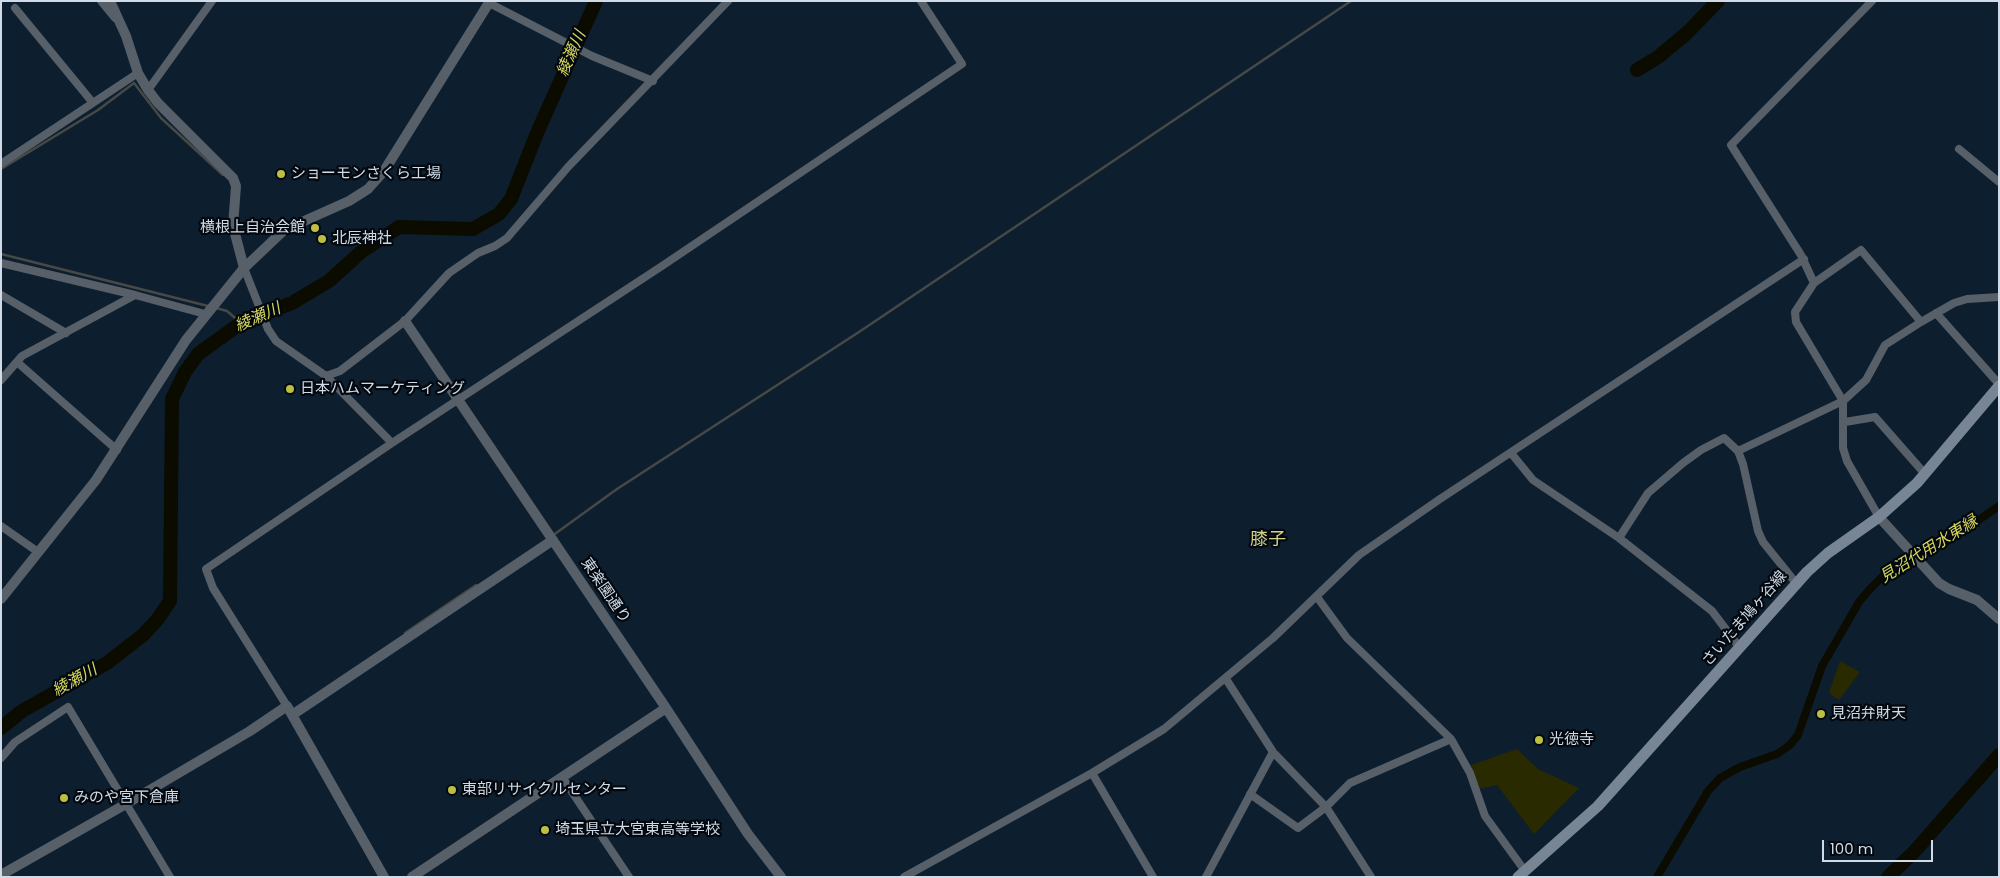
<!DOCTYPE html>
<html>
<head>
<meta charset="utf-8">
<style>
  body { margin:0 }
  #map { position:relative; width:2000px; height:878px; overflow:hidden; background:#0d1f2f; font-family:Poppins,sans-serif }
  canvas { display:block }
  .frame { position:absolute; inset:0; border:2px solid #d0dbe7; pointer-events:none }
  .scale { position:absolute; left:1822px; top:840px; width:111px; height:22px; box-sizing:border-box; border:2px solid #d0dbe7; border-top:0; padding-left:6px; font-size:15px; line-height:18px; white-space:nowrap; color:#d0dbe7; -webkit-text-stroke:4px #03080f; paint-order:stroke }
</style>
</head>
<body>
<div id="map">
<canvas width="2000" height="878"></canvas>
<div class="frame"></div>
<div class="scale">100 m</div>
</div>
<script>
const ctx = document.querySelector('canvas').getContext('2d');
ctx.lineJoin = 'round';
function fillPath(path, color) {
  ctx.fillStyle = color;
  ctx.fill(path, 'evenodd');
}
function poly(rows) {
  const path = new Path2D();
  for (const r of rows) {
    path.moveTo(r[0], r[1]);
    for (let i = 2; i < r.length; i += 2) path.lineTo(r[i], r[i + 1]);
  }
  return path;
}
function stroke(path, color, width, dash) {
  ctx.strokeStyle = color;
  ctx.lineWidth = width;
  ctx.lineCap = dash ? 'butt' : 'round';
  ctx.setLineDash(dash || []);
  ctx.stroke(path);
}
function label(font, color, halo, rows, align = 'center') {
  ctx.font = font + ' Poppins,"Noto Sans JP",sans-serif';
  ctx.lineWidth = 4.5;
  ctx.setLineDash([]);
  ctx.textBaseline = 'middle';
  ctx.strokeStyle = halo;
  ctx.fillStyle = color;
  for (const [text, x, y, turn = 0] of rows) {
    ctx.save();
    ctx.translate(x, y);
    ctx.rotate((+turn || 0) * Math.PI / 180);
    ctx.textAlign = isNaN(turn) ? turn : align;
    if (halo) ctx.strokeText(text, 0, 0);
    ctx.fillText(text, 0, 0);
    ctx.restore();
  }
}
const green = poly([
  [1840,661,1860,672,1839,700,1829,693],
  [1517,749,1538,769,1579,788,1534,834,1497,785,1479,789,1471,765]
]);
const stream = poly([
  [1,169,98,110,134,83,161,118,223,175],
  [1,254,208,306],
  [216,308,227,311,241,323],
  [552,536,617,489,859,332,1351,1],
  [405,633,476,585]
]);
const canal = poly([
  [1657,877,1708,791,1720,778,1740,767,1777,754,1790,745,1798,735,1822,666,1859,602,1870,589,1884,575,1909,559,1946,542,1999,506]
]);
const river = poly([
  [1637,70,1658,57,1687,33,1718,1],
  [1,728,22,711,107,663,143,635,157,620,170,601,172,399,185,372,198,354,241,323,292,303,329,281,361,252,399,227,473,229,499,214,511,199,537,133,596,1],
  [1888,877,1914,852,1999,755]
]);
const minor = poly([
  [101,1,115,18],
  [489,3,592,56,653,81],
  [15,8,93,103],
  [148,90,212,1],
  [1959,149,1999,182],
  [1,164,138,73],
  [1,263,135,295],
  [244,268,268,329,276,341,326,376,340,371,405,321,449,273,478,253,495,246,507,238,568,167,728,1],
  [1814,283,1801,255,1731,145,1872,1],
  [1,295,66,333],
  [1936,313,1999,384],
  [17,362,117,450],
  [326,376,392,443],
  [1,380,22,356,135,295,205,314],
  [1845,422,1875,417,1925,474],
  [1738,451,1843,401,1866,380,1885,345,1921,322,1954,303,1967,299,1999,297],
  [1511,453,1533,480,1619,538,1712,611,1740,648],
  [1879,517,1847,461,1843,448,1843,401,1796,322,1795,312,1814,283,1861,250,1921,322],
  [1,526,38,552],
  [1619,538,1648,493,1683,463,1701,450,1724,438,1738,451,1743,464,1758,531,1763,542,1796,583],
  [1317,597,1347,638,1451,739,1470,773,1485,816,1525,871],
  [1226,679,1273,752,1326,807,1371,877],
  [287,706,213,588,206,569,392,443,662,266,962,64,921,1],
  [1,758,15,742,68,707,170,877],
  [1092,773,1153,877],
  [562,777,629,877],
  [1250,794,1298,828,1326,807,1350,783,1451,739],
  [904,877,1092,773,1164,729,1273,638,1359,555,1440,499,1804,259],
  [1206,877,1273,752]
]);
const tertiary = poly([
  [110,1,126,36,138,73,148,90,158,103,233,178,236,186,233,226,244,268],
  [405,321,666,708,748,834,781,877],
  [1879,517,1939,583,1949,589,1977,600,1999,619],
  [1,599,96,480,186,340,244,268,284,230,349,201,368,189,384,171,490,1],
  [292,715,553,540],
  [1,875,126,804,250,731,287,706,384,877],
  [412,877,666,708]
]);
const secondary = poly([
  [1518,877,1598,806,1807,572,1828,553,1879,517,1917,483,1999,386]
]);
const markers = [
  [281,174,5,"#bdbf43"],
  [315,228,5,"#bdbf43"],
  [322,239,5,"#bdbf43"],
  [290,389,5,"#bdbf43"],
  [1821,714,5,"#bdbf43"],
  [1539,740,5,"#bdbf43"],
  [452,790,5,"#bdbf43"],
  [64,798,5,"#bdbf43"],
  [545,830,5,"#bdbf43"]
];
const poiNames = [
  ["ショーモンさくら工場",291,174],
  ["横根上自治会館",305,228,"right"],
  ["北辰神社",332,239],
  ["日本ハムマーケティング",300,389],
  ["見沼弁財天",1831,714],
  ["光徳寺",1549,740],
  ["東部リサイクルセンター",462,790],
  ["みのや宮下倉庫",74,798],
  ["埼玉県立大宮東高等学校",555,830]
];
const streetNames = [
  ["東楽園通り",605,591,56],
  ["さいたま鳩ヶ谷線",1745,619,-49]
];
const waterNames = [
  ["綾瀬川",572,54,-66],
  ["綾瀬川",258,318,-24],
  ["見沼代用水東縁",1929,550,-32],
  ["綾瀬川",75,681,-29]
];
const quarterNames = [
  ["膝子",1268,540]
];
fillPath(green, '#2a2a00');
stroke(stream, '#464945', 2.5);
stroke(canal, '#0b0b00', 8);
stroke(river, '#0b0b00', 14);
stroke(minor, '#575f69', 8);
stroke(tertiary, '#575f69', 10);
stroke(secondary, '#778594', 11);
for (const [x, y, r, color] of markers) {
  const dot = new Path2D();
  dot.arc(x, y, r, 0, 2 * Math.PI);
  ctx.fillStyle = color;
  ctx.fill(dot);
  stroke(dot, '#03080f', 2);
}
label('15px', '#d0dbe7', '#03080f', poiNames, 'left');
label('15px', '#d0dbe7', '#03080f', streetNames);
label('italic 16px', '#d6d85d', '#03080f', waterNames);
label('18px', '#d0d385', '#03080f', quarterNames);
</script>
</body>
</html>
